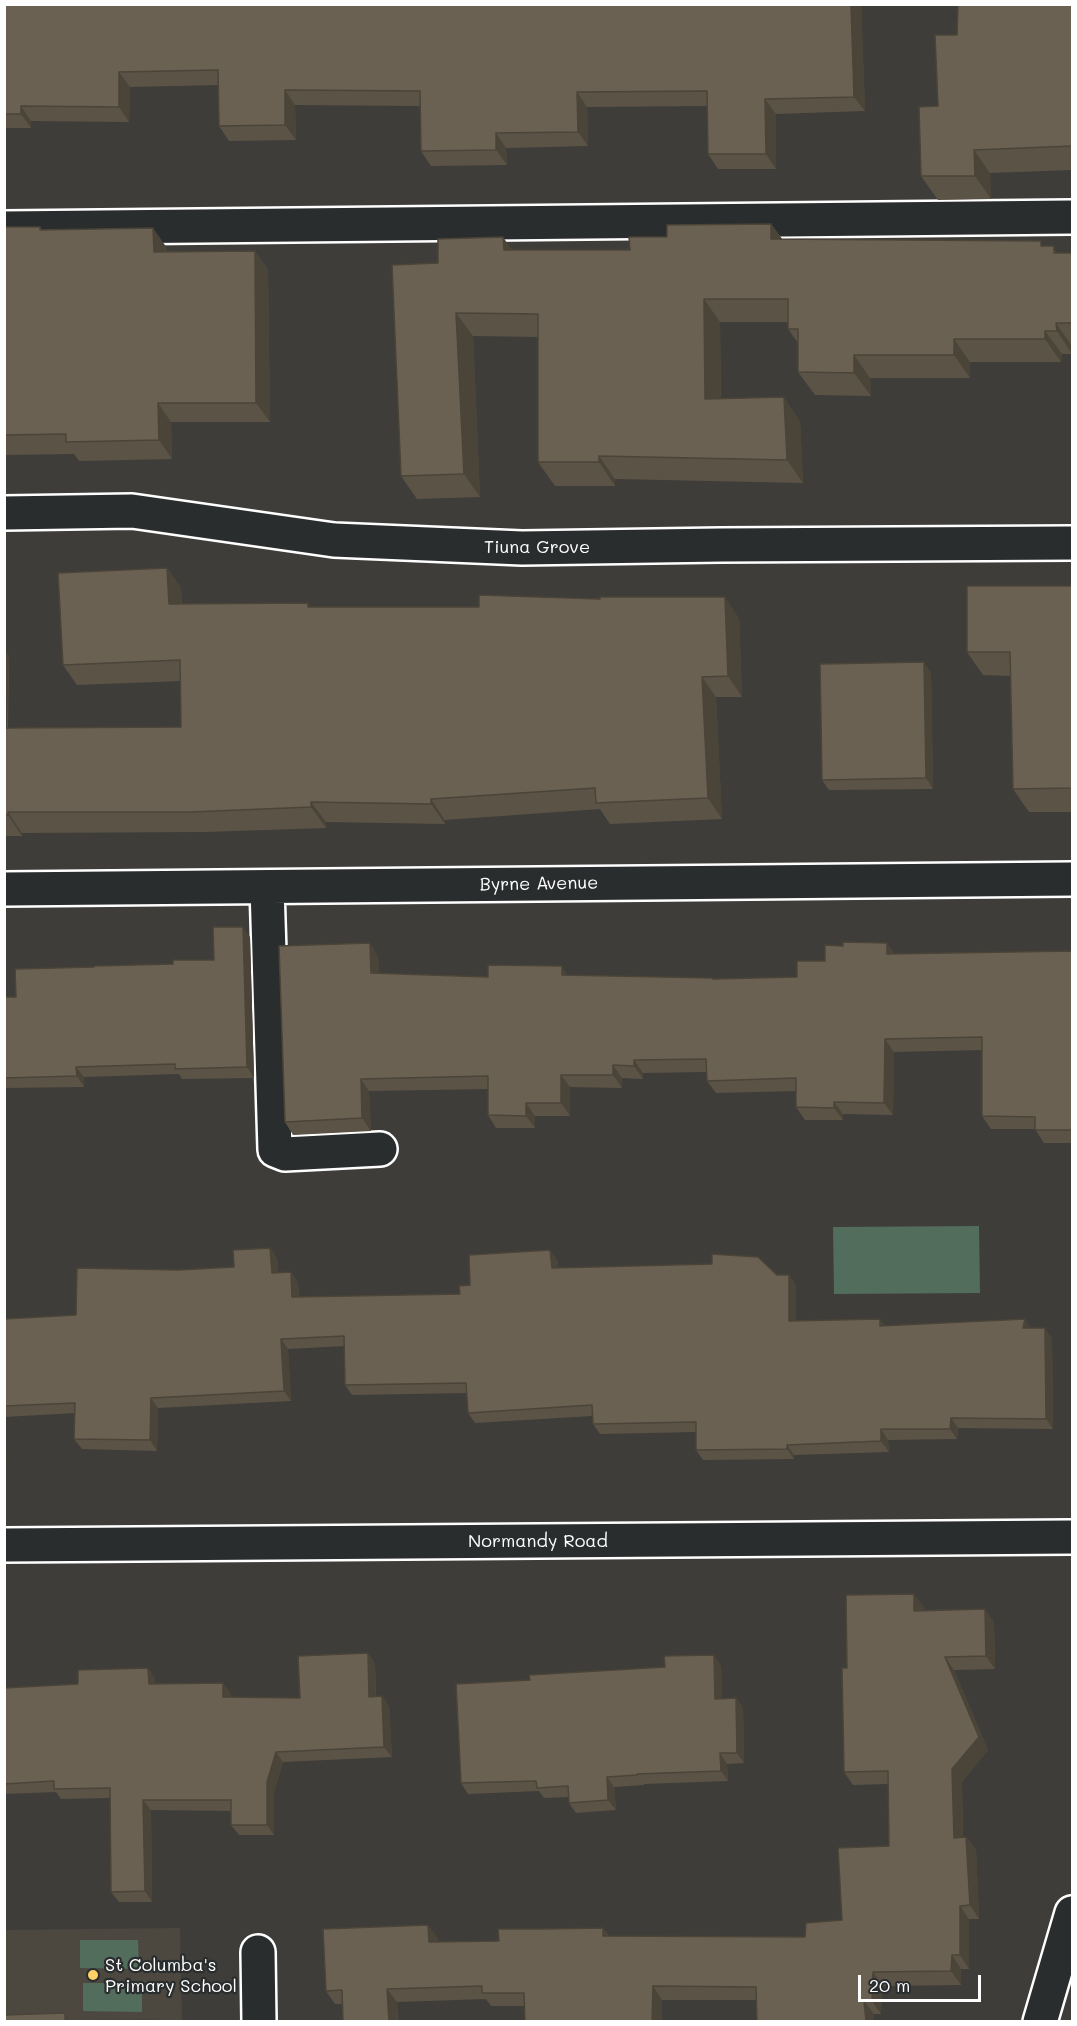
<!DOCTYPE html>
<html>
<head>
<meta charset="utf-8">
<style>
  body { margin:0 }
  #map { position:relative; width:1077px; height:2026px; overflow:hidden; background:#3e3d39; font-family:Mali,sans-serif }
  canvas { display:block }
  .frame { position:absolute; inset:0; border:6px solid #fff; pointer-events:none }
  .scale { position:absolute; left:858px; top:1975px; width:123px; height:27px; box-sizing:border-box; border:3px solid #fff; border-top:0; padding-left:8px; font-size:18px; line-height:21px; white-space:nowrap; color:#fff; -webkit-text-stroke:4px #2a2d2e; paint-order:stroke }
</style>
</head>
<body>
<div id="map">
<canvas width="1077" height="2026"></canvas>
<div class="frame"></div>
<div class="scale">20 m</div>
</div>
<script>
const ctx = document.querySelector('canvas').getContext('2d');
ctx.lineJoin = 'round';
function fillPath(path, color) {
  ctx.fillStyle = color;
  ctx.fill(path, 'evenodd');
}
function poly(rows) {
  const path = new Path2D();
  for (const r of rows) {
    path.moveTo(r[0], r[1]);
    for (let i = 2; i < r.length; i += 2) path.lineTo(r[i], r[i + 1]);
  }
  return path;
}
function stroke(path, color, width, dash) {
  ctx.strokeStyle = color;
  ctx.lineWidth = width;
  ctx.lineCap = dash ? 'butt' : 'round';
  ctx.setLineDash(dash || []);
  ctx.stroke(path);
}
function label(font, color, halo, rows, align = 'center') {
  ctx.font = font + ' Mali,sans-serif';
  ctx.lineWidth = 4.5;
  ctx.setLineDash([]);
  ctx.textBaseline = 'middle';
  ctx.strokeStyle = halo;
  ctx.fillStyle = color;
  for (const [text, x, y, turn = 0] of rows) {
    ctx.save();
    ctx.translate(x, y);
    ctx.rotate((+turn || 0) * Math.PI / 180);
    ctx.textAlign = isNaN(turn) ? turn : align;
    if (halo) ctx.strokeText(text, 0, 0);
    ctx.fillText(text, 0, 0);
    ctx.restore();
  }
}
const built = poly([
  [180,1928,182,2020,5,2021,4,1930]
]);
const green = poly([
  [979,1226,980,1293,834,1294,833,1227],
  [80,1940,138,1940,139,1969,80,1968],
  [83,1983,142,1983,142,2012,83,2011]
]);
const minor = poly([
  [4,228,1072,217],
  [4,513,132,511,334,540,522,548,721,545,1072,543],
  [267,887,275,1150,285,1154,380,1149],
  [4,889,1072,879],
  [4,1545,1072,1537],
  [258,1952,259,2022]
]);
const major = poly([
  [1040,2022,1072,1913]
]);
const wall = poly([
  [4,4,861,4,865,111,776,114,776,169,718,169,708,154,707,106,587,107,588,146,506,148,507,165,431,166,421,151,420,106,295,105,296,140,229,141,219,126,218,85,130,87,129,122,31,121,31,128,4,128],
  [1072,4,1072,170,990,173,991,199,938,200,921,176,957,35],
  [771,224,782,239,1044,246,1059,253,1072,253,1072,354,1062,354,1061,362,970,362,970,378,870,378,871,396,815,395,798,372,798,343,788,329,788,322,720,322,721,399,800,421,803,483,615,479,615,486,555,486,538,462,538,337,473,336,480,497,417,499,401,476,438,263,512,250,630,250,667,237],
  [4,227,40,227,42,230,167,248,167,251,255,251,268,270,270,422,171,422,172,459,79,461,74,454,4,455],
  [167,568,181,588,182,604,739,618,742,697,716,697,722,819,610,824,600,809,445,820,445,824,326,822,326,828,205,832,22,833,22,836,4,836,4,650,9,656,8,728,181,727,181,681,77,685,63,665],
  [1072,586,1072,812,1029,812,1013,789,1010,676,983,675,967,652],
  [931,672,933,789,829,790,822,780],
  [250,937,254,1078,182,1079,179,1074,84,1077,84,1087,4,1088,4,997,16,997,94,967,173,964,214,960],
  [1072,951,1072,1143,1044,1143,1035,1129,991,1129,982,1116,982,1050,894,1052,893,1115,843,1114,843,1120,805,1120,796,1107,796,1091,716,1093,707,1081,707,1072,643,1073,643,1079,622,1078,622,1088,570,1087,570,1116,535,1116,535,1128,496,1128,488,1115,488,1089,369,1091,371,1131,293,1135,285,1122,378,956,379,973,488,977,568,975,713,978,714,979,797,977,825,961,895,954],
  [270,1248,277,1258,278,1273,291,1272,298,1283,299,1297,460,1294,470,1285,558,1261,558,1267,789,1275,796,1286,796,1321,880,1319,885,1326,1045,1328,1052,1339,1053,1429,958,1428,957,1439,888,1440,889,1452,794,1455,794,1459,703,1460,696,1450,696,1432,600,1434,593,1424,592,1416,475,1423,468,1413,467,1393,352,1395,345,1385,345,1346,288,1349,291,1401,158,1408,157,1451,82,1449,74,1439,75,1413,4,1417,4,1319,76,1315,178,1270,234,1267],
  [924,1607,924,1610,985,1609,994,1623,995,1669,954,1670,988,1750,962,1782,963,1837,966,1837,976,1850,979,1919,969,1919,969,1969,961,1969,961,1985,882,1986,881,2014,874,2014,874,2022,757,2022,756,2000,662,2000,662,2022,525,2022,525,2006,491,2006,486,1999,397,2002,398,2022,343,2022,342,2004,335,2004,326,1991,438,1938,438,1942,499,1941,603,1928,609,1936,805,1937,842,1920,889,1846,888,1784,853,1785,844,1772,847,1668],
  [368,1653,375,1664,376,1696,382,1696,389,1706,392,1757,283,1762,274,1792,274,1835,239,1835,231,1825,231,1811,151,1810,152,1902,119,1902,111,1892,111,1798,61,1799,56,1792,4,1794,4,1688,78,1684,148,1668,155,1679,155,1684,231,1693,231,1697,300,1698],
  [721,1665,722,1698,736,1698,743,1708,744,1763,727,1764,728,1781,644,1784,644,1785,614,1787,616,1810,576,1813,569,1803,569,1797,544,1798,539,1791,468,1794,461,1783,530,1680]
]);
const shadedWall = poly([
  [851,4,861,4,865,111,854,97],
  [119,72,130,87,129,122,119,107],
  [285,90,295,105,296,140,285,125],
  [577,92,587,107,588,146,578,132],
  [765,99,776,114,776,169,766,154],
  [21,106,31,121,31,128,21,114],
  [496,133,506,148,507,165,496,150],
  [974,150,990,173,991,199,975,176],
  [771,224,788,247,771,239],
  [153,228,167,248,168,271,154,252],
  [503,237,519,260,504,250],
  [255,251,268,270,270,422,256,403],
  [704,299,720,322,721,422,705,399],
  [456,313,473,336,480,497,464,474],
  [1056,323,1072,346,1072,354,1057,331],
  [1045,331,1062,354,1061,362,1045,339],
  [954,339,970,362,970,378,954,355],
  [854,355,870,378,871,396,854,373],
  [784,397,800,421,803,483,787,460],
  [158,403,171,422,172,459,159,440],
  [599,456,615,479,615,486,599,462],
  [167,568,181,588,183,625,169,604],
  [725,597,739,618,742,697,728,676],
  [4,650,9,656,7,727,20,745,4,742],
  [924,662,931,672,933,789,926,778],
  [702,677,716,697,722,819,708,798],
  [431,799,445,820,445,824,431,804],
  [311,802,326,822,326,828,311,807],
  [8,812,22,833,22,836,8,815],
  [243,927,250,937,254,1078,247,1067],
  [370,943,378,956,380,985,371,973],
  [887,943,896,955,887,954],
  [562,966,570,979,562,975],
  [885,1039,894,1052,893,1115,884,1103],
  [634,1060,643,1073,643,1079,634,1066],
  [613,1065,622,1078,622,1088,613,1075],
  [76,1067,84,1077,84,1087,77,1076],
  [561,1075,570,1087,570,1116,561,1103],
  [361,1079,369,1091,371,1131,362,1118],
  [834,1102,843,1114,843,1120,834,1108],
  [526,1103,535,1116,535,1128,526,1116],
  [270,1248,277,1258,279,1283,272,1273],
  [550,1250,558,1261,559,1278,552,1268],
  [291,1272,298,1283,299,1307,292,1297],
  [789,1275,796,1286,796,1332,789,1321],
  [880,1319,887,1329,880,1326],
  [1025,1319,1032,1330,1023,1328],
  [1045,1328,1052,1339,1053,1429,1046,1419],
  [281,1339,288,1349,291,1401,284,1391],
  [151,1398,158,1408,157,1451,150,1440],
  [951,1418,958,1428,957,1439,950,1429],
  [4,1424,7,1462,4,1459],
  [881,1429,888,1440,889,1452,881,1441],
  [787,1445,794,1455,794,1459,787,1449],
  [914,1594,924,1607,924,1624,914,1611],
  [985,1609,994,1623,995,1669,986,1656],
  [368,1653,375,1664,376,1707,369,1697],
  [714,1655,721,1665,723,1709,715,1699],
  [945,1657,954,1670,988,1750,962,1782,963,1851,954,1838],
  [148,1668,155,1679,156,1694,149,1684],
  [223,1683,231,1693,231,1708,223,1697],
  [382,1696,389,1706,392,1757,384,1747],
  [736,1698,743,1708,744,1763,737,1753],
  [276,1752,283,1762,274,1792,274,1835,267,1825,267,1782],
  [720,1753,727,1764,728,1781,721,1771],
  [607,1777,614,1787,616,1810,608,1800],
  [143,1800,151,1810,152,1902,145,1891],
  [966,1837,976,1850,979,1919,970,1905],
  [960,1906,969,1919,969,1969,960,1955],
  [428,1925,438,1938,439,1955,429,1942],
  [603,1928,612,1941,603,1936],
  [952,1955,961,1969,961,1985,951,1971],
  [873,1972,882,1986,881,2014,872,2001],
  [653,1986,662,2000,662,2022,652,2022],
  [387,1989,397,2002,397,2022,389,2022],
  [864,2001,874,2014,874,2022,866,2021],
  [65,2013,71,2022,66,2022]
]);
const building = poly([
  [4,4,851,4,854,97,765,99,766,154,708,154,707,91,577,92,578,132,496,133,496,150,421,151,420,91,285,90,285,125,219,126,218,70,119,72,119,107,21,106,21,114,4,114,4,4],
  [958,4,1072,4,1072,146,974,150,975,176,921,176,919,107,938,106,935,35,957,35,958,4],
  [771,224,771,239,1041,241,1041,246,1054,246,1054,253,1072,253,1072,323,1056,323,1057,331,1045,331,1045,339,954,339,954,355,854,355,854,373,798,372,798,329,788,329,788,299,704,299,705,399,784,397,787,460,599,456,599,462,538,462,538,314,456,313,464,474,401,476,392,265,438,263,438,239,503,237,504,250,630,250,629,237,667,237,667,225,771,224],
  [4,227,40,227,40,230,153,228,154,252,255,251,256,403,158,403,159,440,66,442,66,434,4,435,4,227],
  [167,568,169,604,308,603,308,607,479,607,479,595,600,599,600,597,725,597,728,676,702,677,708,798,596,803,595,788,431,799,431,804,311,802,311,807,191,812,8,812,8,815,4,815,4,725,5,725,5,728,181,727,180,660,63,665,58,573,167,568],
  [967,586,1072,586,1072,788,1013,789,1010,652,967,652,967,586],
  [924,662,926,778,822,780,820,664,924,662],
  [213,927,243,927,247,1067,175,1069,175,1064,76,1067,77,1076,4,1078,4,997,16,997,15,969,94,967,94,966,173,964,173,960,214,960,213,927],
  [843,942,887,943,887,954,1072,951,1072,1130,1035,1130,1035,1117,982,1116,982,1037,885,1039,884,1103,834,1102,834,1108,796,1107,796,1078,707,1081,706,1059,634,1060,634,1066,613,1065,613,1075,561,1075,561,1103,526,1103,526,1116,488,1115,488,1076,361,1079,362,1118,285,1122,279,946,370,943,371,973,488,977,488,965,562,966,562,975,713,978,713,979,797,977,797,961,825,961,825,945,843,946,843,942],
  [270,1248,272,1273,291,1272,292,1297,460,1294,459,1286,470,1285,469,1255,550,1250,552,1268,712,1264,712,1254,758,1257,777,1275,789,1275,789,1321,880,1319,880,1326,1025,1319,1023,1328,1045,1328,1046,1419,951,1418,950,1429,881,1429,881,1441,787,1445,787,1449,696,1450,696,1422,593,1424,592,1405,468,1413,466,1383,345,1385,344,1336,281,1339,284,1391,151,1398,150,1440,74,1439,75,1403,4,1406,4,1319,76,1315,77,1268,178,1270,234,1267,233,1250,270,1248],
  [914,1594,914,1611,985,1609,986,1656,945,1657,979,1737,952,1769,954,1838,966,1837,970,1905,960,1906,960,1955,952,1955,951,1971,873,1972,872,2001,864,2001,866,2021,757,2022,756,1987,653,1986,652,2022,525,2022,524,1993,482,1993,482,1986,387,1989,389,2022,343,2022,342,1990,326,1991,323,1929,428,1925,429,1942,499,1941,498,1929,540,1929,603,1928,603,1936,805,1937,806,1923,842,1920,838,1848,889,1846,888,1771,844,1772,842,1668,847,1668,846,1595,914,1594],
  [368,1653,369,1697,382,1696,384,1747,276,1752,267,1782,267,1825,231,1825,231,1800,143,1800,145,1891,111,1892,110,1788,54,1789,54,1781,4,1784,4,1688,78,1684,78,1670,148,1668,149,1684,223,1683,223,1697,300,1698,298,1656,368,1653],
  [714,1655,715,1699,736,1698,737,1753,720,1753,721,1771,637,1774,637,1775,607,1777,608,1800,569,1803,568,1786,537,1788,536,1781,461,1783,456,1684,530,1680,529,1675,665,1667,664,1656,714,1655],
  [65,2013,65,2021,158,2019,158,2022,4,2022,4,2015,65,2013]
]);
const markers = [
  [93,1975,6,"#ffd166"]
];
const streetNames = [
  ["Tiuna Grove",537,547],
  ["Byrne Avenue",539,884,-1],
  ["Normandy Road",538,1541]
];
const poiNames = [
  ["St Columba's",105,1965],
  ["Primary School",105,1986]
];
fillPath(built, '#4c4840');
fillPath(green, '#526d5c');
stroke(minor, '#fff', 38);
stroke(major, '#fff', 38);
stroke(minor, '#2a2d2e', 33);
stroke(major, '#2a2d2e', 33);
fillPath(wall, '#5c5347');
fillPath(shadedWall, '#4b4439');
fillPath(building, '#6b6152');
stroke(building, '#4b4439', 1.5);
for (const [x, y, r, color] of markers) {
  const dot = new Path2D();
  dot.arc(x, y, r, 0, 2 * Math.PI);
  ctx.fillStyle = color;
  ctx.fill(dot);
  stroke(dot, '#2a2d2e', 2);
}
label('18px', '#fff', '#2a2d2e', streetNames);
label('18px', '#fff', '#2a2d2e', poiNames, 'left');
</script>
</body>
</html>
